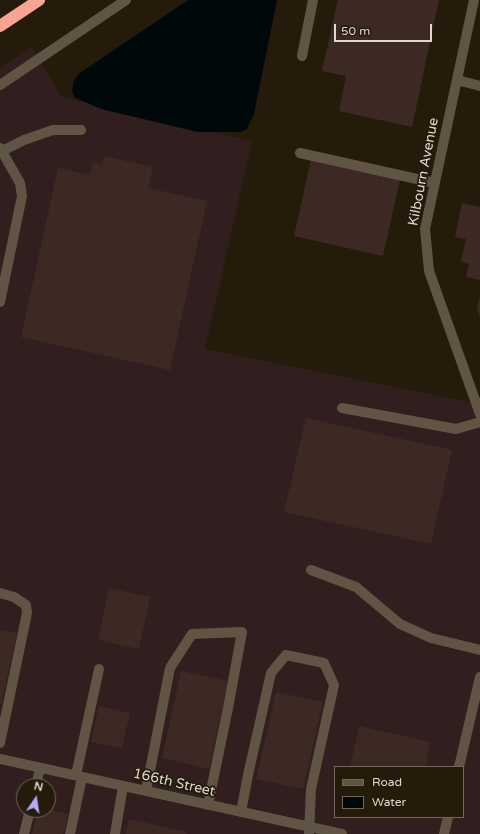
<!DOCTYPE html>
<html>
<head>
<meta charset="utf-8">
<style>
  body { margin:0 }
  #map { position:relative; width:480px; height:834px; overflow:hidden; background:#251b0b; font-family:"Varela Round",sans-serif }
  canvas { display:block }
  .legend { position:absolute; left:334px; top:766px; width:130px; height:52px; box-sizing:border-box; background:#251b0b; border:1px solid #6f6759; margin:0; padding:5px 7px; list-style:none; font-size:12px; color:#ded8ce }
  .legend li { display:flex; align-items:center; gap:8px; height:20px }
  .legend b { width:20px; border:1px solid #6f6759 }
  .north { position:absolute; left:16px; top:778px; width:40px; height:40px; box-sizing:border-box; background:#251b0b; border:1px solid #6f6759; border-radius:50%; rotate:13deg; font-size:11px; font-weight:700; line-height:16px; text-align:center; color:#ded8ce }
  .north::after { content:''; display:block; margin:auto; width:14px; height:18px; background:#b4acf9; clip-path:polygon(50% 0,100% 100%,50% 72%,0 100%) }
  .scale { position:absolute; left:334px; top:24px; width:98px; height:18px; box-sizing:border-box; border:2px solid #ded8ce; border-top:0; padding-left:5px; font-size:12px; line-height:14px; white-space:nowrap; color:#ded8ce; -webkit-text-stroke:3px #251b0b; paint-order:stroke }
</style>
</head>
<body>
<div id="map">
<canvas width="480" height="834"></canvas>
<ul class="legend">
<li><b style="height:5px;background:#605544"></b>Road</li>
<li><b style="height:11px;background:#00080a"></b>Water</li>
</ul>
<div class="north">N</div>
<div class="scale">50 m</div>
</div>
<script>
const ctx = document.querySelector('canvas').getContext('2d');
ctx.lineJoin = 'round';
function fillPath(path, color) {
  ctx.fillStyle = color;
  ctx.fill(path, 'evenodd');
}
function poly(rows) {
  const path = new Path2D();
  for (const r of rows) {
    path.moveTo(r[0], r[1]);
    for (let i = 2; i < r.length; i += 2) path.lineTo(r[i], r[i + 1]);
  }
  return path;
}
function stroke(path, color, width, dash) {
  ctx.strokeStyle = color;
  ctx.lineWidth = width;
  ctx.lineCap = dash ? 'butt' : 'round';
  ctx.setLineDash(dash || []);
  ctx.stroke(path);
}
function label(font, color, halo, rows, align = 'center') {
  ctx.font = font + ' "Varela Round",sans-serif';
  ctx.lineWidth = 3.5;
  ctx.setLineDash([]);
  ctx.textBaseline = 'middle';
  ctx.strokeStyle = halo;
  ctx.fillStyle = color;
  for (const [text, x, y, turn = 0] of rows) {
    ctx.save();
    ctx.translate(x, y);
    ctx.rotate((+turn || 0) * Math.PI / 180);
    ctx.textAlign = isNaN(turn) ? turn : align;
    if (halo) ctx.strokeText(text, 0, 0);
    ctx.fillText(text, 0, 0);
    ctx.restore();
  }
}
const industrial = poly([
  [32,47,62,97,252,141,205,349,480,404,480,834,0,834,0,68],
  [335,767,463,767,463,817,335,817],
  [24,786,48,786,48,810,24,810]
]);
const water = poly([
  [188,0,277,0,254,114,247,129,241,132,198,132,101,109,74,97,72,91,74,80,80,73]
]);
const building = poly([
  [338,0,439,0,412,127,339,111,346,76,322,71],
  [104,156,153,167,148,188,207,201,170,370,21,337,58,168,90,175,93,162,102,165],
  [311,159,400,179,383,256,294,236],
  [462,203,480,207,480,280,466,277,469,264,461,262,466,239,455,237],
  [479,298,480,298,480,317,477,309],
  [306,418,452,450,431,544,284,512],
  [109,588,150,597,139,649,98,640],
  [0,630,17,633,1,705,0,705],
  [181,671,228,681,209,769,162,758],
  [276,692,323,702,303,789,256,779],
  [99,706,130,713,122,748,91,742],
  [359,726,430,742,425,767,350,767],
  [38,810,48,810,68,814,63,834,32,834],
  [129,819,187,832,186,834,126,834]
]);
const minor = poly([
  [474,0,425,229,429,271,480,414],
  [302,56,313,0],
  [457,80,480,86],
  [0,85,126,0],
  [0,148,20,183,22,196,0,302],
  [2,151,24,140,53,130,81,130],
  [300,153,435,183],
  [342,408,456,429,480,422],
  [311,570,356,587,400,624,431,638,480,650],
  [0,593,14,597,26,605,27,613,0,743],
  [0,759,342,834],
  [459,767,480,677],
  [76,775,99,669],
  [36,786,40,768],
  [146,791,170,668,192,634,242,632,228,708,208,805],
  [241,812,248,775,271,673,286,655,324,663,334,685,311,789,309,834],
  [24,834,30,810],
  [70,834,82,777],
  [115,834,123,786],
  [444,834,448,817]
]);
const highway = poly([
  [0,26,39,0]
]);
const streetNames = [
  ["Kilbourn Avenue",424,172,-79],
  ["166th Street",174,783,13]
];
fillPath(industrial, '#311e1e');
fillPath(water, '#00080a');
fillPath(building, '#3d2924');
stroke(minor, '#605544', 10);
stroke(highway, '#f7a496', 12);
label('14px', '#ded8ce', '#251b0b', streetNames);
</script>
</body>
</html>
